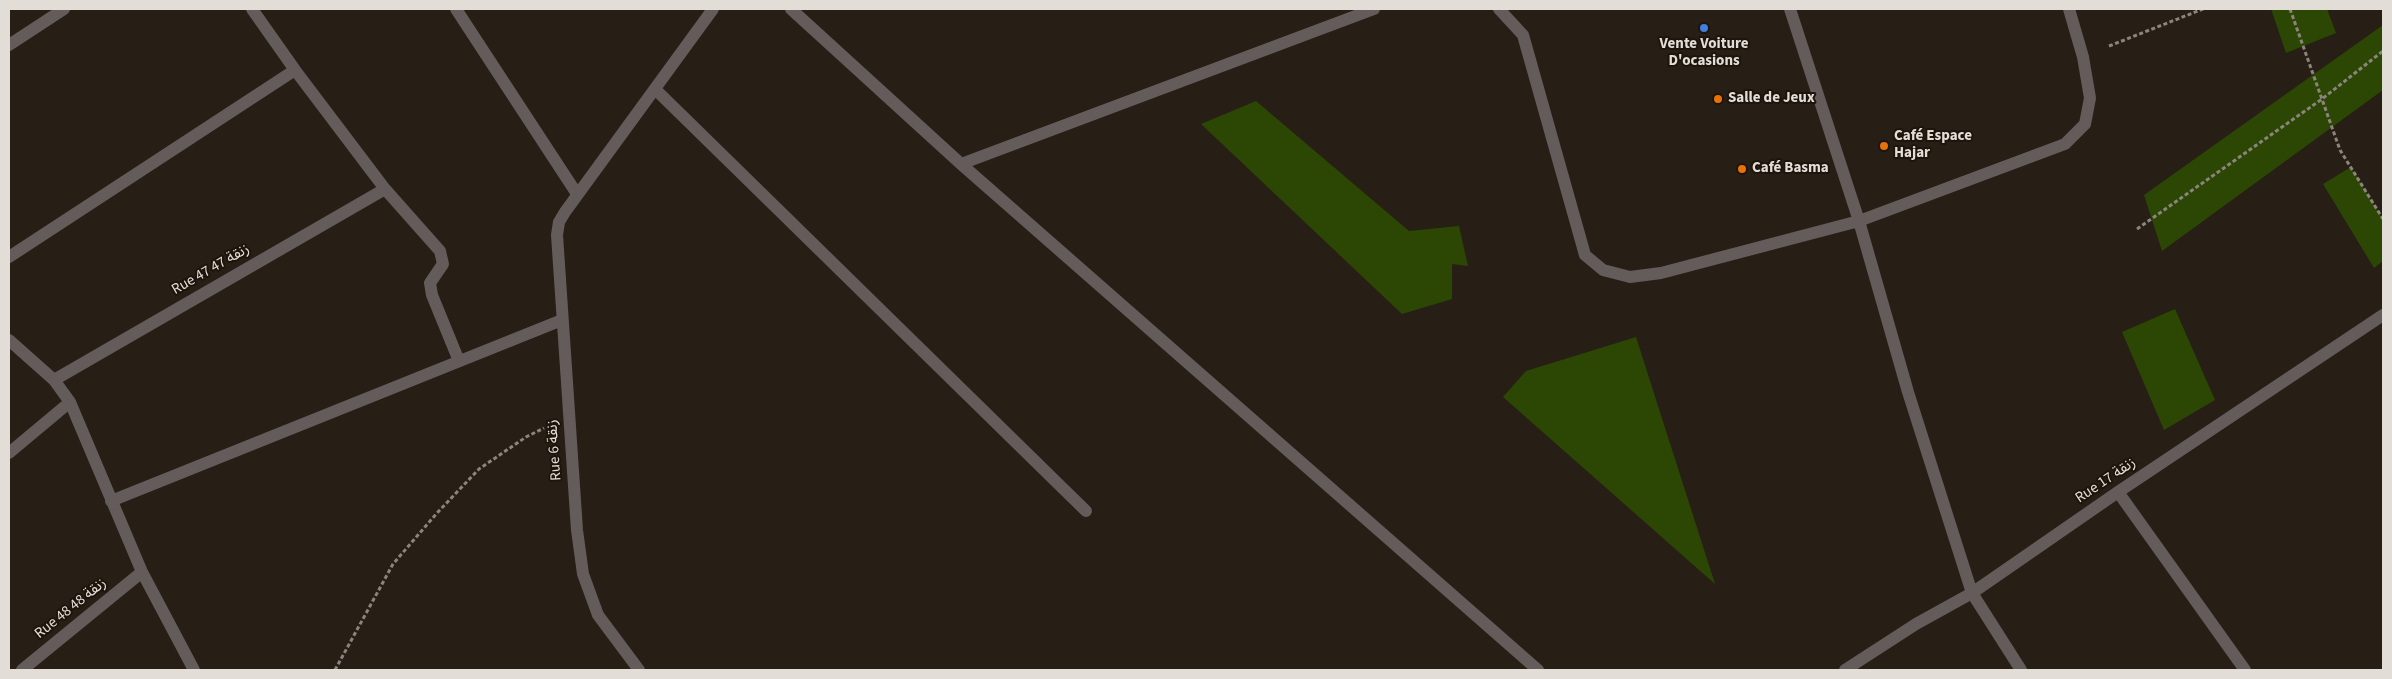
<!DOCTYPE html>
<html>
<head>
<meta charset="utf-8">
<style>
  body { margin:0 }
  #map { position:relative; width:2392px; height:679px; overflow:hidden; background:#271e15; font-family:"Source Sans 3",sans-serif }
  canvas { display:block }
  .frame { position:absolute; inset:0; border:10px solid #e3ddd7; pointer-events:none }
</style>
</head>
<body>
<div id="map">
<canvas width="2392" height="679"></canvas>
<div class="frame"></div>
</div>
<script>
const ctx = document.querySelector('canvas').getContext('2d');
ctx.lineJoin = 'round';
function fillPath(path, color) {
  ctx.fillStyle = color;
  ctx.fill(path, 'evenodd');
}
function poly(rows) {
  const path = new Path2D();
  for (const r of rows) {
    path.moveTo(r[0], r[1]);
    for (let i = 2; i < r.length; i += 2) path.lineTo(r[i], r[i + 1]);
  }
  return path;
}
function stroke(path, color, width, dash) {
  ctx.strokeStyle = color;
  ctx.lineWidth = width;
  ctx.lineCap = dash ? 'butt' : 'round';
  ctx.setLineDash(dash || []);
  ctx.stroke(path);
}
function label(font, color, halo, rows, align = 'center') {
  ctx.font = font + ' "Source Sans 3","Noto Sans Arabic",sans-serif';
  ctx.lineWidth = 4;
  ctx.setLineDash([]);
  ctx.textBaseline = 'middle';
  ctx.strokeStyle = halo;
  ctx.fillStyle = color;
  for (const [text, x, y, turn = 0] of rows) {
    ctx.save();
    ctx.translate(x, y);
    ctx.rotate((+turn || 0) * Math.PI / 180);
    ctx.textAlign = isNaN(turn) ? turn : align;
    if (halo) ctx.strokeText(text, 0, 0);
    ctx.fillText(text, 0, 0);
    ctx.restore();
  }
}
const green = poly([
  [2271,9,2327,9,2336,33,2286,53],
  [2383,25,2383,90,2162,251,2144,195],
  [1256,101,1409,231,1459,226,1468,266,1452,264,1452,299,1402,314,1201,124],
  [2351,167,2383,219,2383,261,2374,268,2323,184],
  [2175,309,2215,400,2164,430,2122,332],
  [1636,337,1715,584,1503,397,1526,371]
]);
const path = poly([
  [2290,9,2340,150,2383,219],
  [2109,46,2203,9],
  [2137,229,2322,99,2383,51],
  [335,670,393,564,437,513,479,469,526,437,544,428]
]);
const lane = poly([
  [655,89,1086,511]
]);
const street = poly([
  [252,9,295,70,385,189,440,251,443,264,430,283,432,295,459,361],
  [456,9,577,194],
  [791,9,961,164,1538,670],
  [1499,9,1523,35,1585,255,1603,270,1630,277,1661,273,1859,221,2065,144,2085,124,2090,98,2083,57,2069,9],
  [1790,9,1859,221,1908,392,1972,593,2021,670],
  [9,45,64,9],
  [961,164,1374,9],
  [9,257,295,70],
  [9,340,54,380,70,402,142,572,194,670],
  [54,380,385,189],
  [9,453,70,402],
  [2118,492,2245,670],
  [111,501,562,320],
  [22,670,142,572],
  [639,670,598,615,583,574,577,530,557,235,559,222,565,212,713,9],
  [1845,670,1916,624,1972,593,2118,492,2383,315]
]);
const markers = [
  [1704,28,5,"#3f7fe0"],
  [1718,99,5,"#e8710a"],
  [1884,146,5,"#e8710a"],
  [1742,169,5,"#e8710a"]
];
const poiNames = [
  ["Vente Voiture",1704,45,"center"],
  ["D'ocasions",1704,62,"center"],
  ["Salle de Jeux",1728,99],
  ["Café Espace",1894,137],
  ["Hajar",1894,154],
  ["Café Basma",1752,169]
];
const streetNames = [
  ["Rue 47 زنقة 47",211,270,-30],
  ["Rue 6 زنقة",555,450,-94],
  ["Rue 17 زنقة",2106,481,-34],
  ["Rue 48 زنقة 48",71,609,-39]
];
fillPath(green, '#2c4704');
stroke(path, '#8c857e', 3, [4, 2.5]);
stroke(lane, '#635c5b', 12);
stroke(street, '#635c5b', 12);
for (const [x, y, r, color] of markers) {
  const dot = new Path2D();
  dot.arc(x, y, r, 0, 2 * Math.PI);
  ctx.fillStyle = color;
  ctx.fill(dot);
  stroke(dot, '#1d150c', 2);
}
label('bold 15px', '#e3ddd7', '#1d150c', poiNames, 'left');
label('15px', '#e3ddd7', '#1d150c', streetNames);
</script>
</body>
</html>
